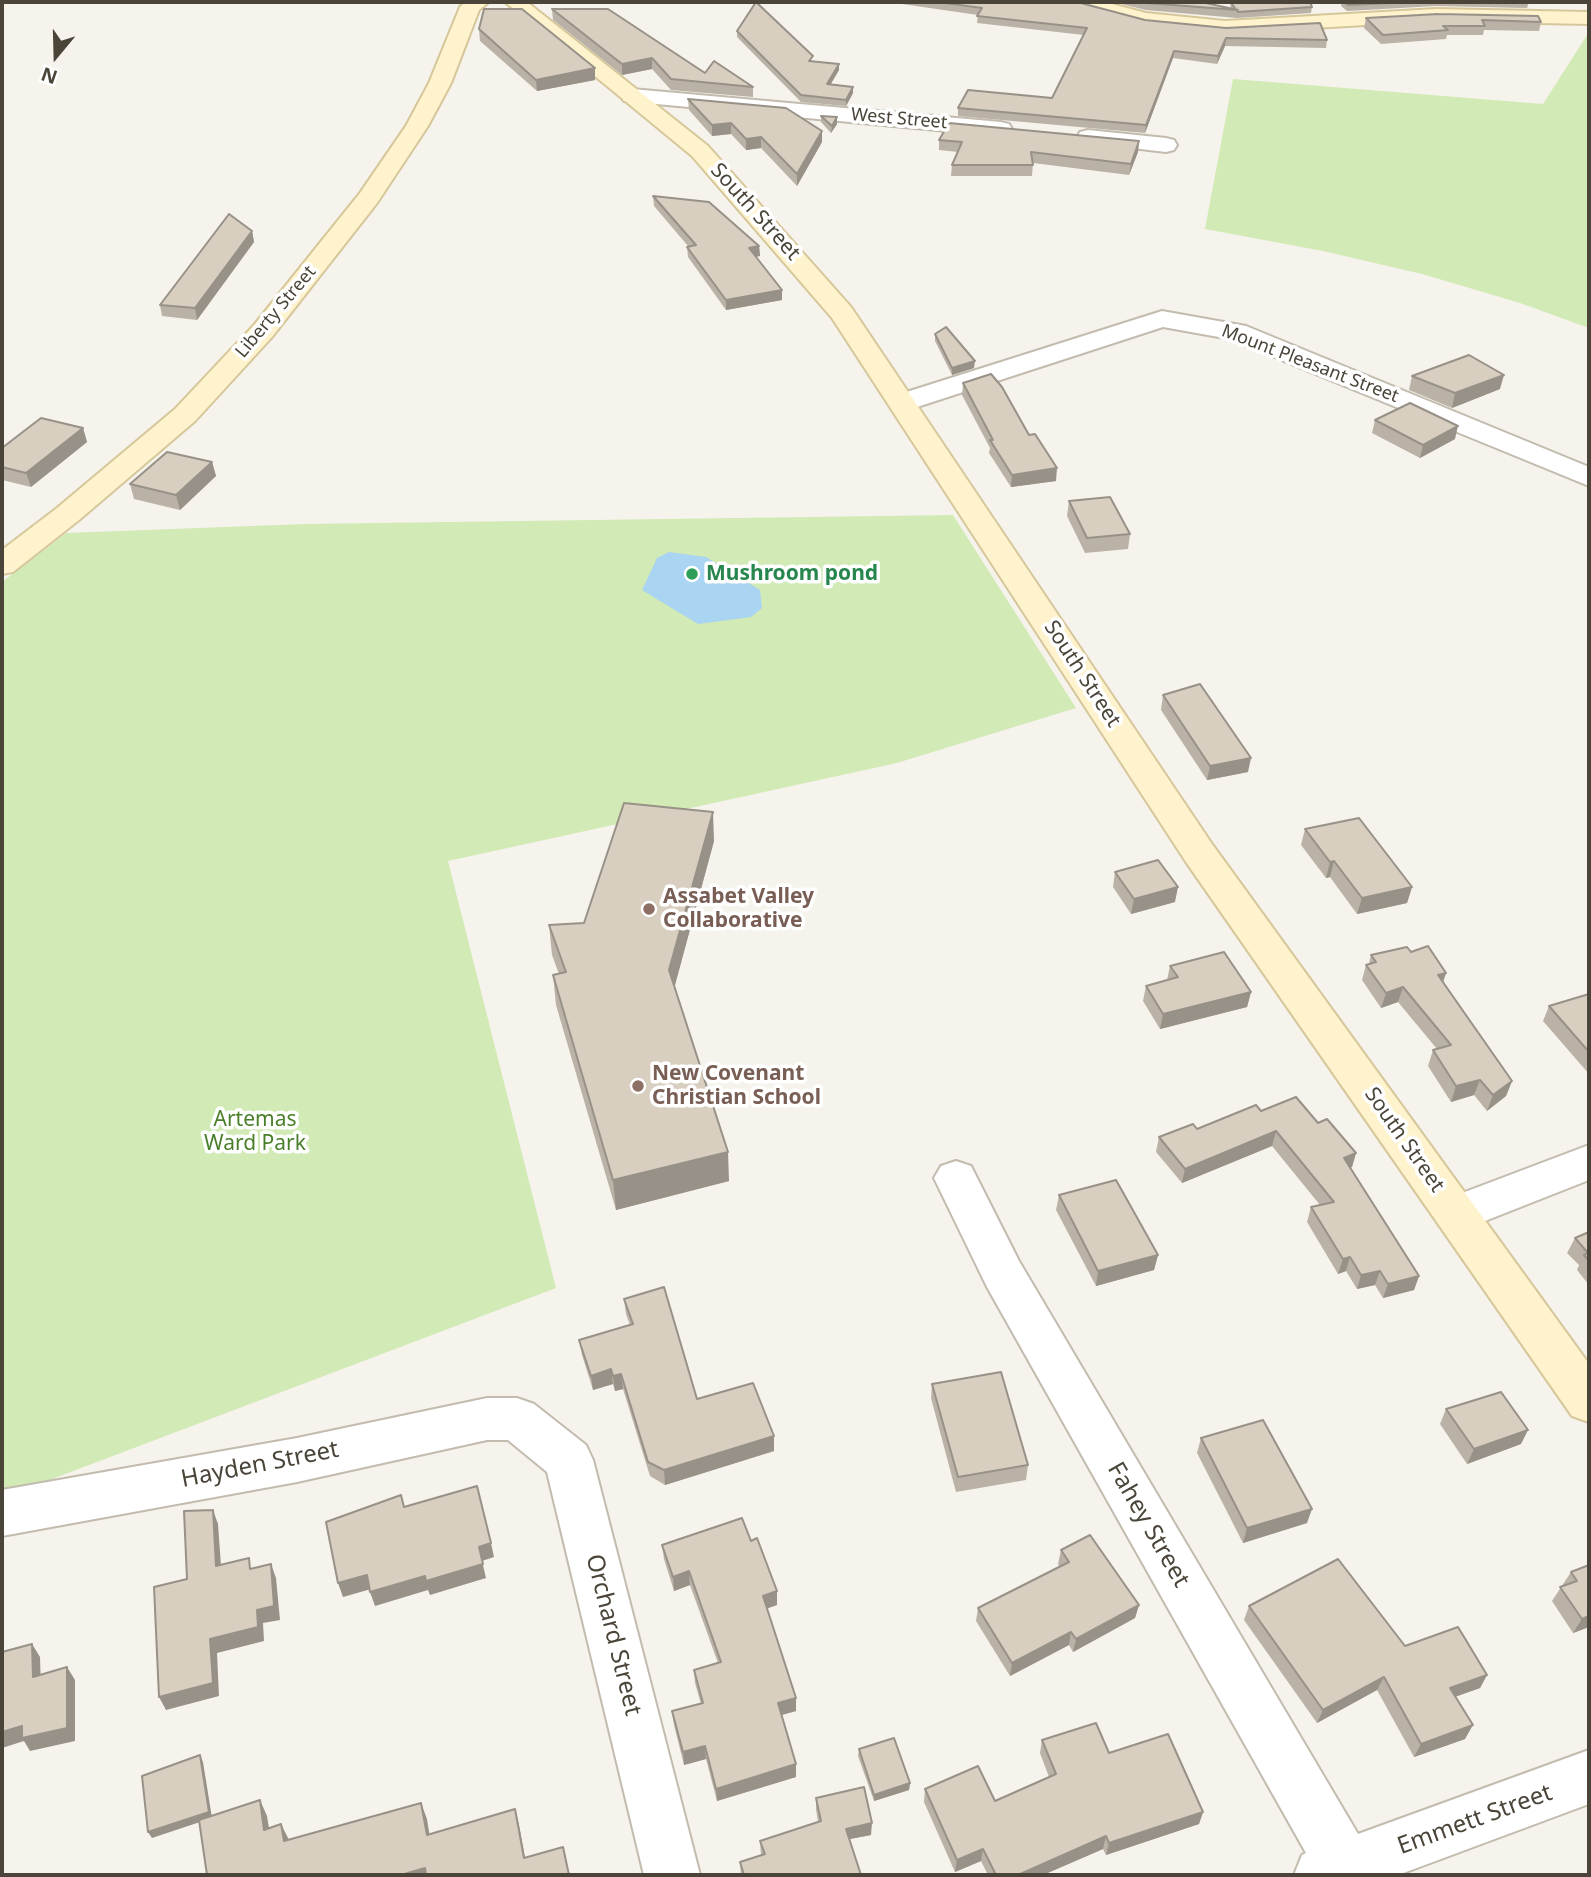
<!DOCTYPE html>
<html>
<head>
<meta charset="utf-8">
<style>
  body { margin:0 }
  #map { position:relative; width:1591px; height:1877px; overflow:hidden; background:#f6f3ec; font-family:"Noto Sans",sans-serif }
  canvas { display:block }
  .frame { position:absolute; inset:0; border:4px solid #4b4439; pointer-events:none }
  .north { position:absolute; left:21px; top:21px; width:70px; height:70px; -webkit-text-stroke:5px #fff; paint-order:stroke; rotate:199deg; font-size:19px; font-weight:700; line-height:28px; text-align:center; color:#4b4439 }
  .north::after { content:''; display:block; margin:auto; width:24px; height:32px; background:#4b4439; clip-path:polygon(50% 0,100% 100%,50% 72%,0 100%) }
</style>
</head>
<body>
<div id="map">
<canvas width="1591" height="1877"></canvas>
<div class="frame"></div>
<div class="north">N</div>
</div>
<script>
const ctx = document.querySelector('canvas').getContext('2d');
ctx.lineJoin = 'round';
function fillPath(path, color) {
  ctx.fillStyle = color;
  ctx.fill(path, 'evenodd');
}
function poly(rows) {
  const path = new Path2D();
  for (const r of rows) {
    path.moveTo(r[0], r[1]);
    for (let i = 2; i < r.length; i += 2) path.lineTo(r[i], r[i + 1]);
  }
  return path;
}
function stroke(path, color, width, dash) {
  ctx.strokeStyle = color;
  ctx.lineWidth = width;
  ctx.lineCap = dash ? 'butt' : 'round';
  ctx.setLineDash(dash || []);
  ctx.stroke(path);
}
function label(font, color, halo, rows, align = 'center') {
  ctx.font = font + ' "Noto Sans",sans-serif';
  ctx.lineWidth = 7;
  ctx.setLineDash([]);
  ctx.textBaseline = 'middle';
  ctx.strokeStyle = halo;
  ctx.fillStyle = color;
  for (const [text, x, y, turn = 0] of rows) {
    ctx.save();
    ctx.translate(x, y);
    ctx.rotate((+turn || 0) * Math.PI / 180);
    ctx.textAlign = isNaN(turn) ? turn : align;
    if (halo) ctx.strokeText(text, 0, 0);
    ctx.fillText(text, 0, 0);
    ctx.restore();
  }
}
const green = poly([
  [1589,32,1589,328,1520,303,1422,274,1323,251,1205,229,1233,79,1543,104],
  [953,515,1076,708,897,763,448,861,556,1288,2,1498,2,582,66,533,305,524]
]);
const water = poly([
  [669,552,706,557,760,590,762,608,751,617,698,624,642,590,657,558]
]);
const street = poly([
  [632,89,1001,122,1009,124,1012,129,1009,134,1001,136,624,101,621,96,624,91,632,89],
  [1088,130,1166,138,1174,140,1177,145,1174,150,1166,152,1080,142,1077,137,1080,132,1088,130],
  [1162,311,1246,326,1589,467,1589,486,1230,339,1163,327,914,408,904,410,894,408,890,402,894,396,1162,311],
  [1589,1145,1589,1180,1457,1232,1441,1227,1435,1214,1441,1201,1589,1145],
  [956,1161,971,1166,1019,1261,1358,1834,1589,1750,1589,1804,1398,1875,1294,1875,1302,1855,1306,1853,987,1287,934,1178,941,1166,956,1161],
  [487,1398,517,1398,534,1404,586,1445,593,1460,700,1875,644,1875,547,1472,508,1440,487,1440,297,1482,2,1536,2,1490,297,1438,487,1398]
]);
const secondary = poly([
  [465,2,489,2,479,10,451,83,428,126,377,203,272,337,195,421,79,520,13,572,2,574,2,550,57,508,175,409,254,325,360,193,406,126,429,83,460,7,465,2],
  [505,2,527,2,708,146,851,307,1212,844,1589,1364,1589,1422,1572,1416,1186,862,832,318,692,156,505,2],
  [1072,2,1104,2,1146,13,1225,21,1436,9,1589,12,1589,24,1436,21,1225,33,1145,25,1075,6,1072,2]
]);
const wall = poly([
  [895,2,1077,2,1145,20,1327,40,1326,48,1225,46,1217,64,1173,58,1145,133,958,116,958,108,1052,98,1084,35,977,23,978,15,895,3],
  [1113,2,1201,2,1230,8,1231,3,1312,7,1311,13,1237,18,1146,10],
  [1342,2,1529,2,1527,8,1436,6,1347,11,1341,6],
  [552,9,705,73,753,87,753,97,671,90,652,69,622,75,553,20],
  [1366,18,1541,22,1539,31,1484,30,1483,35,1447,35,1446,39,1381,44,1364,28],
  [479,29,595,80,537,91,480,41],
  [737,31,813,62,839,70,831,84,853,87,853,93,846,106,801,102,737,37],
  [688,99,822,131,822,142,797,186,761,148,746,150,731,134,712,136,689,110],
  [821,116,837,117,837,124,831,133,821,122],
  [939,140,1139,141,1138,152,1129,175,1033,163,1032,176,951,176,952,165,958,152,939,150],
  [653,196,759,246,760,256,756,257,782,290,782,300,726,310,688,257,687,247,688,246,654,206],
  [252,231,254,242,197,320,162,316,160,305],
  [935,334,974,368,952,375,935,341],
  [1412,376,1500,389,1452,408,1409,390],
  [963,383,1056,481,1011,487,989,453,990,448,962,395],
  [1375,420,1455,439,1420,458,1372,433],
  [83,428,87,442,31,487,2,480,2,448],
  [212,462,216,476,180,510,134,499,130,484],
  [1069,501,1130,534,1128,549,1085,553,1067,516],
  [1163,695,1248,772,1207,780,1161,710],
  [1305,829,1412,887,1407,903,1357,914,1330,877,1326,878,1301,845],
  [714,841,674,987,729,1181,616,1210,556,1005,553,975,559,974,552,955,549,925,584,923],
  [1115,872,1175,902,1131,914,1113,887],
  [1411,952,1446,973,1443,982,1512,1081,1506,1096,1487,1111,1474,1095,1451,1102,1428,1066,1433,1050,1437,1049,1398,1002,1381,1008,1362,980,1366,965,1369,964,1371,955],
  [1170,966,1251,992,1247,1007,1160,1029,1143,1001,1146,986,1167,980],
  [1589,994,1589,1074,1543,1021,1549,1006],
  [1261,1111,1318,1123,1356,1153,1352,1167,1350,1168,1419,1276,1414,1290,1383,1298,1375,1285,1357,1289,1346,1271,1338,1274,1307,1222,1311,1207,1320,1205,1272,1146,1182,1183,1156,1152,1159,1137,1197,1129],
  [1059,1195,1158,1255,1154,1270,1096,1286,1056,1210],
  [1589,1232,1589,1285,1577,1270,1579,1265,1567,1253,1575,1238],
  [624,1299,697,1399,774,1451,665,1485,650,1476,623,1389,615,1391,613,1384,593,1390,582,1355,579,1340,630,1325,626,1314],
  [932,1384,1028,1465,1026,1480,956,1492,931,1398],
  [1446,1409,1521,1444,1467,1464,1440,1424],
  [1201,1438,1307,1523,1243,1543,1197,1453],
  [662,1545,777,1605,767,1608,796,1711,781,1715,796,1777,717,1801,706,1759,684,1765,674,1725,672,1711,701,1704,695,1683,694,1670,718,1663,690,1585,674,1591,664,1559],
  [1061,1550,1139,1605,1135,1618,1073,1652,1069,1645,1010,1676,976,1621,978,1608,1059,1566,1058,1564],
  [1589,1565,1589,1627,1573,1633,1552,1601,1571,1572],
  [1249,1606,1405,1646,1487,1675,1480,1688,1455,1697,1465,1739,1414,1757,1377,1690,1317,1723,1244,1620],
  [1042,1740,1109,1753,1203,1812,1199,1824,1106,1855,1103,1849,1043,1875,988,1875,981,1861,955,1872,924,1802,925,1789,995,1801,1049,1777,1040,1753],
  [859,1749,910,1783,909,1790,874,1801,858,1756],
  [816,1798,871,1835,849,1839,861,1875,741,1875,740,1862,761,1855,760,1841,818,1822,816,1809]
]);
const shadedWall = poly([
  [1226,38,1225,46,1217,64,1218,56],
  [1174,51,1173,58,1145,133,1146,125],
  [652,58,652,69,622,75,622,64],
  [839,64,839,70,827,90,827,84],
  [595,68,595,80,537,91,536,80],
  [853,87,853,93,846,106,846,100],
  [837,117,837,124,831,133,832,126],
  [731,123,731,134,712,136,712,125],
  [822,131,822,142,797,186,797,174],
  [761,137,761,148,746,150,746,139],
  [1139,141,1138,152,1129,175,1131,164],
  [252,231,254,242,197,320,195,308],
  [759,246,760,256,749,258,749,248],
  [782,290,782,300,726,310,726,300],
  [975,361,974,368,952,375,952,368],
  [1504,375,1500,389,1452,408,1455,393],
  [1458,426,1455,439,1420,458,1423,445],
  [83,428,87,442,31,487,26,473],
  [212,462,216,476,180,510,176,495],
  [1057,468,1056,481,1011,487,1012,475],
  [1251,758,1248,772,1207,780,1210,766],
  [713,812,714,841,671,1000,669,970],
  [1334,861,1330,877,1326,878,1330,862],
  [1178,887,1175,902,1131,914,1134,899],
  [1412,887,1407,903,1357,914,1362,898],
  [1446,973,1441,988,1438,975],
  [1403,987,1398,1002,1381,1008,1386,993],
  [1251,992,1247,1007,1160,1029,1163,1014],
  [1480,1080,1474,1095,1451,1102,1456,1086],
  [1512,1081,1506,1096,1487,1111,1493,1095],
  [1276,1131,1272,1146,1182,1183,1185,1169],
  [728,1152,729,1181,616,1210,613,1180],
  [1356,1153,1352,1167,1340,1172,1344,1158],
  [1158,1255,1154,1270,1096,1286,1098,1271],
  [1350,1257,1346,1271,1338,1274,1343,1259],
  [1380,1271,1375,1285,1357,1289,1361,1275],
  [1419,1276,1414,1290,1383,1298,1388,1284],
  [611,1369,613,1384,593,1390,591,1376],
  [621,1374,623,1389,615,1391,613,1376],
  [1528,1430,1521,1444,1467,1464,1474,1449],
  [774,1436,774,1451,665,1485,664,1470],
  [1312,1509,1307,1523,1243,1543,1247,1528],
  [213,1510,218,1524,222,1580,216,1566],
  [491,1543,494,1557,482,1561,486,1578,430,1595,428,1590,375,1606,370,1592,479,1547],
  [271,1564,276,1578,280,1620,263,1623,264,1641,217,1653,219,1696,166,1710,159,1697,210,1639,257,1610],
  [689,1571,690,1585,674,1591,673,1577],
  [367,1575,371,1589,343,1597,338,1583],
  [777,1591,777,1605,763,1610,763,1596],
  [1139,1605,1135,1618,1073,1652,1076,1639],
  [1589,1616,1589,1627,1573,1633,1582,1619],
  [1071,1632,1069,1645,1010,1676,1012,1663],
  [32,1644,40,1657,41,1690,33,1677],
  [67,1667,75,1680,75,1741,30,1751,24,1741,2,1748,2,1732],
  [1487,1675,1480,1688,1443,1701,1450,1688],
  [1384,1677,1377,1690,1317,1723,1323,1710],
  [796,1698,796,1711,778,1716,778,1703],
  [1473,1725,1465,1739,1414,1757,1421,1744],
  [705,1746,706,1759,684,1765,683,1752],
  [200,1755,203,1762,212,1818,152,1838,148,1832],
  [796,1764,796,1777,717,1801,716,1789],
  [910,1783,909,1790,874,1801,874,1795],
  [260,1800,267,1816,272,1846,264,1830],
  [421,1803,427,1819,432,1851,427,1835],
  [515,1809,519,1825,528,1874,524,1858],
  [1203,1812,1199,1824,1106,1855,1109,1843],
  [872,1823,871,1835,845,1840,846,1829],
  [281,1824,289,1840,284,1841],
  [1106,1836,1103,1849,1043,1875,1018,1875],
  [983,1849,981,1861,955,1872,957,1860],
  [425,1868,427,1875,401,1875]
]);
const building = poly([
  [756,2,813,56,809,61,839,64,827,84,853,87,846,100,801,95,737,31,756,2],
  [938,2,1077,2,1145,20,1226,28,1320,23,1327,40,1226,38,1218,56,1174,51,1146,125,958,108,968,90,1052,98,1087,28,977,16,982,8,938,2],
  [1143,2,1201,2,1238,10,1147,3,1143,2],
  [1275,2,1310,2,1312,7,1238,12,1231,3,1275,2],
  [1344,2,1411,2,1348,5,1344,2],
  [484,9,522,9,595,68,536,80,479,29,484,9],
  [552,9,608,9,705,73,714,61,753,87,671,79,652,58,622,64,552,9],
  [1438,14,1538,16,1541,22,1482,20,1485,26,1443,26,1448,30,1383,35,1366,18,1438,14],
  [688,99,786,108,822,131,797,174,761,137,746,139,731,123,712,125,688,99],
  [821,116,837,117,832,126,821,116],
  [949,123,1139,141,1131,164,1031,152,1033,165,952,165,962,142,939,140,949,123],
  [653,196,709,202,759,246,749,248,782,290,726,300,687,247,696,245,653,196],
  [229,214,252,231,195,308,160,305,229,214],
  [946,327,975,361,952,368,935,334,946,327],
  [1469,355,1504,375,1455,393,1412,376,1469,355],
  [991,374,1002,387,1029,435,1035,434,1057,468,1012,475,990,440,993,440,963,383,991,374],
  [1410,403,1458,426,1423,445,1375,420,1410,403],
  [41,418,83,428,26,473,2,467,2,448,41,418],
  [167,452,212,462,176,495,130,484,167,452],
  [1110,497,1130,534,1087,538,1069,501,1110,497],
  [1200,684,1251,758,1210,766,1163,695,1200,684],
  [624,803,713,812,669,970,728,1152,613,1180,553,975,566,972,549,925,584,923,624,803],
  [1359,818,1412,887,1362,898,1334,861,1330,862,1305,829,1359,818],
  [1158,860,1178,887,1134,899,1115,872,1158,860],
  [1428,946,1446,973,1438,975,1512,1081,1493,1095,1480,1080,1456,1086,1433,1050,1451,1045,1403,987,1386,993,1366,965,1376,962,1371,955,1407,947,1411,952,1428,946],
  [1224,952,1251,992,1163,1014,1146,986,1178,977,1170,966,1224,952],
  [1589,994,1589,1052,1549,1006,1589,994],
  [1296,1097,1318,1123,1327,1119,1356,1153,1344,1158,1419,1276,1388,1284,1380,1271,1361,1275,1350,1257,1343,1259,1311,1207,1334,1202,1276,1131,1185,1169,1159,1137,1193,1124,1197,1129,1256,1105,1261,1111,1296,1097],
  [1116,1180,1158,1255,1098,1271,1059,1195,1116,1180],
  [1589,1232,1589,1261,1584,1255,1588,1253,1575,1238,1589,1232],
  [664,1287,697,1399,753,1383,774,1436,664,1470,648,1462,621,1374,613,1376,611,1369,591,1376,579,1340,633,1324,624,1299,664,1287],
  [1001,1372,1028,1465,958,1477,932,1384,1001,1372],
  [1501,1392,1528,1430,1474,1449,1446,1409,1501,1392],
  [1263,1420,1312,1509,1247,1528,1201,1438,1263,1420],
  [477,1486,491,1543,479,1547,483,1564,426,1581,425,1576,370,1592,367,1575,338,1583,326,1522,401,1495,404,1507,477,1486],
  [213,1510,216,1566,249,1558,250,1569,271,1564,274,1606,257,1610,258,1627,210,1639,213,1683,159,1697,154,1587,187,1579,184,1511,213,1510],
  [742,1518,751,1541,757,1538,777,1591,763,1596,796,1698,778,1703,796,1764,716,1789,705,1746,683,1752,672,1711,703,1703,694,1670,721,1662,689,1571,673,1577,662,1545,742,1518],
  [1090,1535,1139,1605,1076,1639,1071,1632,1012,1663,978,1608,1069,1562,1061,1550,1090,1535],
  [1338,1559,1405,1646,1458,1627,1487,1675,1450,1688,1473,1725,1421,1744,1384,1677,1323,1710,1249,1606,1338,1559],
  [1589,1565,1589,1616,1582,1619,1560,1587,1577,1581,1571,1572,1589,1565],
  [32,1644,33,1677,67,1667,67,1728,22,1738,22,1726,2,1732,2,1652,32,1644],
  [1096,1723,1109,1753,1168,1734,1203,1812,1109,1843,1106,1836,1018,1875,996,1875,983,1849,957,1860,925,1789,978,1766,995,1801,1056,1774,1042,1740,1096,1723],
  [894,1738,910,1783,874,1795,859,1749,894,1738],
  [200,1755,209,1812,148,1832,142,1776,200,1755],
  [864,1787,872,1823,846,1829,861,1875,744,1875,740,1862,765,1854,760,1841,821,1821,816,1798,864,1787],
  [260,1800,264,1830,281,1824,284,1841,421,1803,427,1835,515,1809,524,1858,563,1847,569,1875,426,1875,425,1868,401,1875,207,1875,199,1820,260,1800]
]);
const markers = [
  [692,574,7,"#2e9e5b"],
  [649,909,7,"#8d6e63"],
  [638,1086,7,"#8d6e63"]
];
const farStreetnames = [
  ["West Street",899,119,5],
  ["Liberty Street",276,312,-50],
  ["Mount Pleasant Street",1310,364,21]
];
const streetNames = [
  ["South Street",755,212,48],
  ["South Street",1082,674,57],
  ["South Street",1404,1140,55]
];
const leisureNames = [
  ["Mushroom pond",706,574]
];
const educationNames = [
  ["Assabet Valley",663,897],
  ["Collaborative",663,921],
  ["New Covenant",652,1074],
  ["Christian School",652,1098]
];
const parkNames = [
  ["Artemas",255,1120],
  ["Ward Park",255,1144]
];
const nearStreetnames = [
  ["Hayden Street",260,1465,-11],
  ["Fahey Street",1148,1525,60],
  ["Orchard Street",613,1635,76],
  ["Emmett Street",1475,1820,-20]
];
fillPath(green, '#d2eab5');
fillPath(water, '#a9d4f2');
stroke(street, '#c2bbae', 4);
stroke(secondary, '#d6c79b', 4);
fillPath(street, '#fff');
fillPath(secondary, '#fff3cd');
fillPath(wall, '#bab2a6');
fillPath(shadedWall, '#979187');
fillPath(building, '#d8cfc1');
stroke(building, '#979187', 2);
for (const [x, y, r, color] of markers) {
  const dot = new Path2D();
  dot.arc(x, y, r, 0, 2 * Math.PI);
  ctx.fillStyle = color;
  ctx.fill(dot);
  stroke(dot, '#fff', 2.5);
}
label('18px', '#4b4439', '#fff', farStreetnames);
label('21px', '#4b4439', '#fff', streetNames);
label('bold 21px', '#27864d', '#fff', leisureNames, 'left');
label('bold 21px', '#785e54', '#fff', educationNames, 'left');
label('21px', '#4a7f2a', '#fff', parkNames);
label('24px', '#4b4439', '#fff', nearStreetnames);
</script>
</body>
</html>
